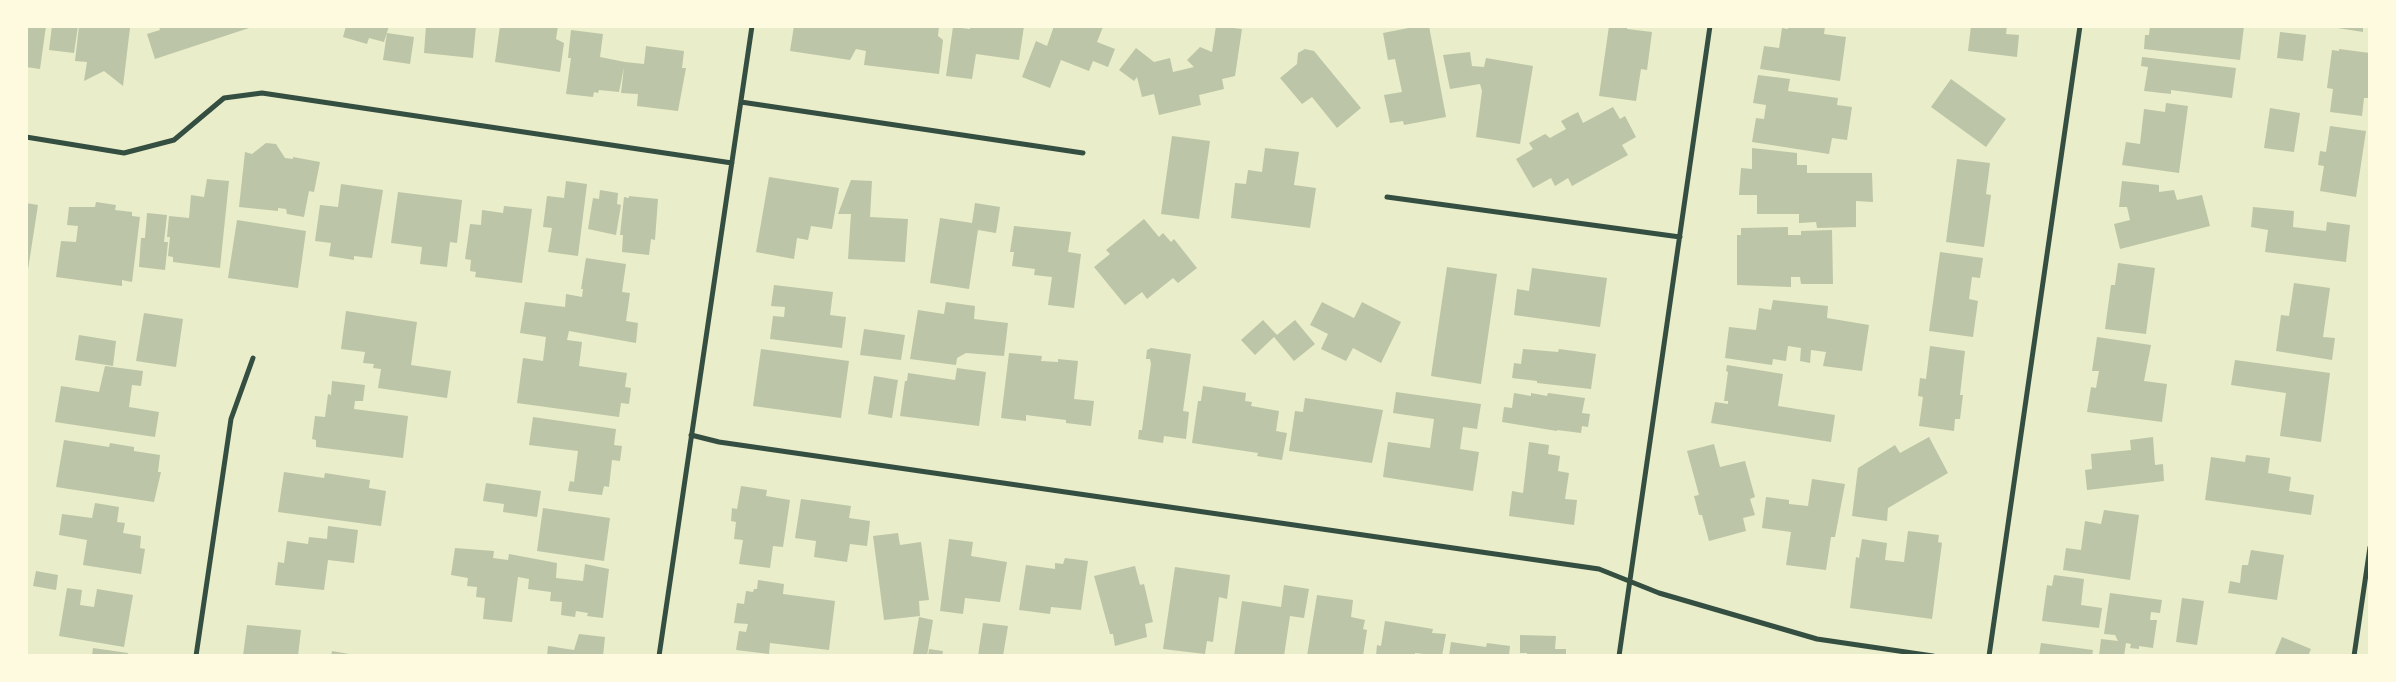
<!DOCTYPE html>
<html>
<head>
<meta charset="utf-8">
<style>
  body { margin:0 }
  #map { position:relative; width:2396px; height:682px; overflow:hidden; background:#e9edc9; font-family:Cabin,sans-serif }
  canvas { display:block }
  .frame { position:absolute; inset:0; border:28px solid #fefae0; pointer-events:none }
</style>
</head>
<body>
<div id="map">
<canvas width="2396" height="682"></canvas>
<div class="frame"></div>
</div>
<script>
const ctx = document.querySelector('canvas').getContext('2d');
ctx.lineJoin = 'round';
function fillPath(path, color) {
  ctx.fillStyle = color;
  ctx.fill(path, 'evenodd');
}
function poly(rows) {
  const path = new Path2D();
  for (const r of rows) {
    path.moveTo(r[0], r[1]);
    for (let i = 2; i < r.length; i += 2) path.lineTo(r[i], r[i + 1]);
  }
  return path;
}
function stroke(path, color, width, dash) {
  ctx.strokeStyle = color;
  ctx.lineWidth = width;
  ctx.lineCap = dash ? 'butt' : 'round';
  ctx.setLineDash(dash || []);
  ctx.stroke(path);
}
const building = poly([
  [26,26,46,26,40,69,26,67],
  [52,26,78,26,74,53,49,50],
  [79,26,130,28,123,86,104,71,84,81,87,62,75,61],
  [159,26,252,26,252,27,155,59,147,34,160,30],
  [346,26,389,26,384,42,369,38,367,44,343,37],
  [426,26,476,26,473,58,424,53],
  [500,26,558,26,556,39,564,43,560,72,495,62],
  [794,26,939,26,938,36,943,40,939,74,864,65,866,51,856,49,850,60,790,51],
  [970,26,1024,26,1019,60,976,54,972,79,946,76,953,27,970,29],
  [1054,26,1103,27,1097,42,1115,49,1108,67,1093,61,1089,71,1061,60,1050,88,1022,77,1036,41,1047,46],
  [1216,26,1242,29,1235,76,1222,79,1224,89,1199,95,1201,105,1159,115,1154,94,1142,97,1137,77,1134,81,1119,70,1136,48,1154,62,1170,58,1173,72,1194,67,1187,60,1200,47,1212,52],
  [1419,26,1429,26,1446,117,1404,125,1403,121,1390,123,1384,95,1402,92,1395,59,1388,60,1383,33],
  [1609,26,1627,26,1627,29,1652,32,1647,70,1641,69,1636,101,1599,96],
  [1788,26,1825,26,1824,34,1846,37,1840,81,1760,69,1764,46,1779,48,1782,28,1788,29],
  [1971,26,2007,26,2006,34,2019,35,2017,57,1968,51],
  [2150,26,2244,26,2240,60,2144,49,2145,35,2149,35],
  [2325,26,2363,26,2363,32],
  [571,30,603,34,600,57,625,62,644,64,646,46,684,51,682,68,686,68,678,111,637,106,638,94,621,93,624,67,619,92,599,90,598,93,594,92,593,97,566,94,571,58,568,58],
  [2280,32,2306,35,2303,61,2277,58],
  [387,33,414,37,410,64,383,60],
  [1305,49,1314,51,1361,108,1337,128,1312,97,1302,104,1280,78,1297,64,1298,53],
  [2339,49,2370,53,2370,95,2369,98,2364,98,2362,116,2330,112,2333,89,2327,88,2332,50,2339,51],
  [1470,52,1472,66,1484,67,1486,58,1533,66,1520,144,1476,137,1482,91,1480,84,1450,89,1443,55],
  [2142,57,2236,68,2232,98,2171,90,2171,94,2144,91,2148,67,2141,66],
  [1758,75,1790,79,1788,91,1838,98,1837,105,1852,107,1847,140,1832,138,1829,154,1752,142,1756,118,1764,119,1766,105,1753,103],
  [1951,79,2006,119,1986,147,1931,107],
  [2166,103,2188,106,2179,173,2122,165,2126,142,2140,144,2144,109,2165,112],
  [1613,107,1620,119,1625,116,1636,137,1622,145,1628,155,1572,186,1568,178,1555,186,1551,178,1533,188,1516,159,1533,149,1529,143,1545,134,1550,138,1566,129,1561,121,1578,112,1583,123],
  [2270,108,2300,113,2294,152,2264,148],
  [2330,126,2366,131,2356,197,2320,191,2324,166,2318,165,2320,151,2326,152],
  [1172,136,1210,141,1199,219,1161,214],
  [266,143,276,144,285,158,293,159,293,157,320,162,314,192,309,191,304,217,287,214,286,209,278,208,278,211,239,207,245,152,252,154],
  [1265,148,1299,152,1294,185,1316,188,1310,228,1231,218,1235,183,1246,184,1248,170,1262,172],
  [1752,148,1797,153,1797,165,1807,165,1807,173,1872,173,1873,202,1856,201,1856,227,1817,228,1816,222,1799,223,1799,214,1757,214,1757,195,1739,195,1741,168,1752,169],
  [1957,159,1990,163,1986,194,1991,195,1984,247,1946,242],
  [769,177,839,188,832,229,811,226,808,240,797,238,794,259,756,252],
  [207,179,229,181,220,268,173,262,173,257,168,256,170,237,167,237,169,216,189,218,191,195,204,197],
  [851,180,872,181,870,217,908,219,905,262,848,259,851,214,838,214],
  [566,181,587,184,578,256,548,252,552,228,543,227,547,196,564,198],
  [2122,181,2159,185,2159,192,2174,190,2177,200,2202,195,2210,226,2120,249,2114,224,2130,220,2127,207,2119,207],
  [341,184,383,190,372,258,354,256,354,260,329,256,331,243,315,241,320,205,338,207],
  [600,190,618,193,617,204,621,205,616,235,588,229,593,198,599,199],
  [398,192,462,200,457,243,450,242,447,267,420,264,422,247,391,243],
  [629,196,658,199,655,240,651,239,649,255,622,252,623,235,620,235,624,197,629,198],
  [96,202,116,205,115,210,132,212,132,216,140,217,132,282,122,280,122,286,56,277,61,241,76,242,78,226,67,225,69,207,95,207],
  [26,203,38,205,27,276,26,276],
  [975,203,1000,207,996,233,978,230,969,289,930,283,940,218,972,223],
  [504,206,532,209,522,283,475,277,476,272,470,271,471,260,465,259,470,224,481,225,482,210,503,213],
  [2253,207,2294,211,2293,227,2326,231,2327,222,2350,225,2346,262,2265,252,2268,230,2251,227],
  [147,213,167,215,164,242,168,242,165,270,139,267,141,238,145,238],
  [1144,219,1159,237,1163,233,1171,242,1174,239,1197,268,1178,283,1173,278,1147,299,1142,292,1125,305,1094,267,1110,254,1106,250],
  [237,220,306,231,298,288,228,278],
  [1014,226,1071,232,1068,252,1081,254,1074,308,1048,305,1052,277,1034,275,1035,269,1012,266,1014,252,1010,252],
  [1788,227,1788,235,1801,235,1801,231,1832,230,1833,284,1801,284,1800,277,1791,277,1791,287,1737,285,1737,235,1741,235,1741,228],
  [1940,252,1983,258,1980,278,1972,277,1969,299,1978,301,1973,337,1929,331],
  [586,258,626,264,622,292,630,293,626,321,638,323,636,343,569,331,567,340,582,342,579,366,627,373,625,387,631,388,629,404,621,403,619,417,517,403,523,358,543,361,546,337,520,333,525,302,565,307,566,294,582,297,583,289,581,289],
  [2118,263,2155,268,2146,334,2105,329,2111,285,2115,285],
  [1447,267,1497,274,1481,384,1431,376],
  [1532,268,1607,278,1600,327,1514,315,1517,289,1529,291],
  [2294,283,2330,288,2323,337,2335,338,2332,360,2276,351,2281,315,2289,316],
  [774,285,833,292,830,315,846,317,842,348,770,339,773,316,784,317,785,307,771,306],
  [1773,300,1828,306,1827,318,1869,325,1862,371,1823,366,1826,352,1811,350,1810,363,1800,361,1801,348,1788,346,1786,361,1773,359,1772,365,1725,358,1729,327,1756,330,1759,308,1771,310],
  [946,302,975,306,974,319,1008,323,1004,356,966,353,957,358,956,365,910,359,918,310,944,314],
  [1322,302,1354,318,1362,302,1401,322,1381,363,1353,348,1346,361,1321,349,1328,334,1310,325],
  [346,311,417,322,411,365,451,371,447,398,378,388,381,369,373,368,374,364,363,363,365,352,341,349],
  [144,313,183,319,176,367,136,361],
  [1263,320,1277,335,1295,320,1315,344,1294,361,1274,337,1255,355,1241,340],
  [864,329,905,335,901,360,860,355],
  [79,335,116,341,113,366,75,360],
  [2097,337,2151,345,2144,381,2167,384,2162,422,2087,412,2091,387,2096,388,2099,371,2092,371],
  [1930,346,1965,351,1960,395,1963,395,1960,419,1955,419,1954,431,1919,426,1923,397,1918,396,1920,378,1926,379],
  [1151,348,1191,354,1183,411,1189,412,1186,439,1164,436,1163,443,1138,439,1139,430,1142,430,1151,364,1150,359,1146,359,1147,350],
  [761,349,849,361,841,418,753,406],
  [1523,349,1558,352,1559,349,1596,354,1591,389,1537,383,1537,381,1512,378,1514,363,1521,364],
  [1009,353,1042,356,1041,361,1058,362,1058,359,1078,361,1074,399,1094,401,1091,426,1066,423,1066,420,1026,415,1026,421,1001,418],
  [2235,360,2330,373,2321,442,2280,436,2286,393,2231,385],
  [1727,365,1783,374,1778,406,1835,415,1831,442,1711,423,1715,402,1728,404,1728,401,1724,401,1728,372,1726,371],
  [105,366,143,371,141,386,132,385,129,407,159,412,155,437,55,422,61,386,99,392],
  [957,368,986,372,979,426,900,416,905,381,907,381,908,373,955,380],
  [874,376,898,380,892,418,868,414],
  [332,381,365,385,363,401,355,401,354,409,408,416,403,458,316,447,316,440,312,439,315,416,325,417,328,394,331,395],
  [1203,386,1246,393,1245,401,1252,402,1251,406,1279,411,1276,431,1287,433,1282,460,1257,456,1258,453,1192,443,1198,401,1201,401],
  [1396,392,1481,404,1477,429,1463,427,1460,449,1479,452,1473,491,1383,477,1388,442,1430,448,1434,419,1393,413],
  [1514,393,1531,396,1531,393,1547,396,1548,393,1585,398,1582,413,1590,414,1588,427,1582,426,1581,433,1557,430,1557,431,1502,422,1504,407,1512,408],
  [1305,398,1383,410,1372,463,1289,451,1295,411,1303,412],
  [533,417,616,429,614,445,622,446,620,461,612,460,609,487,604,486,602,495,568,491,570,481,574,482,578,451,529,445],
  [1929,437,1948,473,1888,508,1887,521,1852,516,1858,468,1895,445,1900,453],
  [2153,437,2155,465,2163,464,2164,481,2087,490,2085,470,2092,469,2091,454,2131,450,2130,440],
  [64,440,109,447,110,443,134,447,134,451,160,455,158,472,161,472,154,502,56,487],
  [1529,442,1549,445,1548,454,1560,456,1558,471,1569,473,1565,499,1577,500,1574,525,1509,516,1512,491,1523,493],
  [1714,444,1720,467,1745,461,1755,497,1750,499,1755,515,1743,518,1746,531,1709,541,1702,515,1699,515,1694,496,1699,495,1687,451],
  [2246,455,2270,458,2268,473,2291,477,2289,491,2314,495,2311,515,2205,500,2211,457,2245,462],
  [284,472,324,478,325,473,370,480,369,488,386,491,381,526,278,512],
  [1812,479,1845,484,1835,537,1831,537,1826,570,1786,565,1791,532,1762,528,1766,497,1789,500,1789,504,1808,506],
  [486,483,541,491,537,517,503,512,504,504,483,501],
  [741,486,767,490,766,496,790,500,783,547,773,546,770,568,739,564,743,540,734,539,736,522,731,521,732,508,737,509],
  [801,499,851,506,849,518,870,521,867,546,850,544,847,562,814,557,816,541,795,538],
  [95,503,119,507,117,522,125,523,123,533,141,536,140,548,145,549,141,574,83,565,87,540,59,535,62,514,92,518],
  [543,508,610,518,604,561,537,551],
  [2104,510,2139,515,2130,580,2063,570,2066,548,2081,550,2085,521,2101,524],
  [328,526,358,530,354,563,328,560,324,590,275,585,278,562,284,563,287,541,308,544,309,537,327,539],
  [1908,531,1939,535,1938,542,1942,543,1932,619,1850,608,1856,557,1859,558,1862,539,1887,543,1885,560,1904,562],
  [898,533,900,545,921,542,929,600,919,601,920,616,884,620,873,536],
  [949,539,973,542,971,556,1007,562,1000,602,965,598,963,614,940,611],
  [455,548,494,551,493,558,508,560,509,554,557,563,556,578,583,581,585,564,609,569,603,618,587,616,588,613,576,611,575,617,561,615,562,602,550,601,551,592,528,589,529,579,518,577,512,622,483,619,485,598,476,597,477,587,467,586,468,578,451,575],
  [2251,550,2284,555,2277,600,2228,593,2230,581,2240,583,2242,565,2248,565],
  [1065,558,1088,561,1081,610,1051,607,1050,614,1019,610,1026,565,1055,569,1055,563,1063,564],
  [1135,566,1140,585,1144,584,1153,622,1145,624,1147,637,1115,646,1113,634,1110,634,1094,576],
  [1175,567,1230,575,1227,599,1219,597,1213,642,1207,641,1205,654,1163,649],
  [36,571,58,575,56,590,33,586],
  [2054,575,2084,579,2081,605,2102,608,2099,628,2042,621,2047,585,2052,586],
  [758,580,784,584,783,594,835,601,829,650,770,643,769,654,736,650,739,631,746,632,748,624,734,623,737,603,744,604,746,591,753,592,754,589,757,589],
  [1284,585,1309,589,1304,618,1290,616,1284,656,1234,656,1242,601,1281,607],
  [67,588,82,590,80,605,94,607,97,589,133,595,124,647,59,636],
  [2110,593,2162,600,2160,613,2151,612,2150,620,2157,620,2153,648,2139,646,2139,649,2130,648,2131,644,2126,643,2124,656,2099,656,2101,639,2118,641,2115,635,2104,634],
  [1317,595,1353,600,1351,617,1365,620,1363,629,1367,630,1363,656,1307,656],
  [2182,598,2204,601,2197,645,2176,642],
  [919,617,933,620,927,656,913,654],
  [1385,621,1433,629,1432,633,1446,634,1442,656,1415,653,1415,656,1376,656,1377,645,1381,646],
  [983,623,1008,626,1003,656,978,656],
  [247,625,301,630,298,656,243,656],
  [579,634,605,637,603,656,547,656,548,646,574,650],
  [1520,635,1556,636,1555,649,1566,649,1566,656,1527,656,1527,653,1520,653],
  [2282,637,2311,649,2308,656,2275,654],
  [1451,642,1486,647,1487,643,1510,646,1509,656,1449,656],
  [2041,643,2093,650,2092,656,2039,656],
  [93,648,128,653,127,656,92,656],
  [929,649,943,651,942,656,928,656],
  [332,651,355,655,355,656,331,656]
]);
const minor = poly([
  [741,102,1083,153],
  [26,137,124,153,174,140,224,98,262,93,732,163],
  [1387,197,1680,237],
  [691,435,719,442,1599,569,1659,593,1817,639,1933,656],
  [196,656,231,419,253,358],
  [659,656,752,26],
  [1619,656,1710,26],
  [1989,656,2080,26],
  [2354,656,2370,547]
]);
fillPath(building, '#bcc5a7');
stroke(minor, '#344e41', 5);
</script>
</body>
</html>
